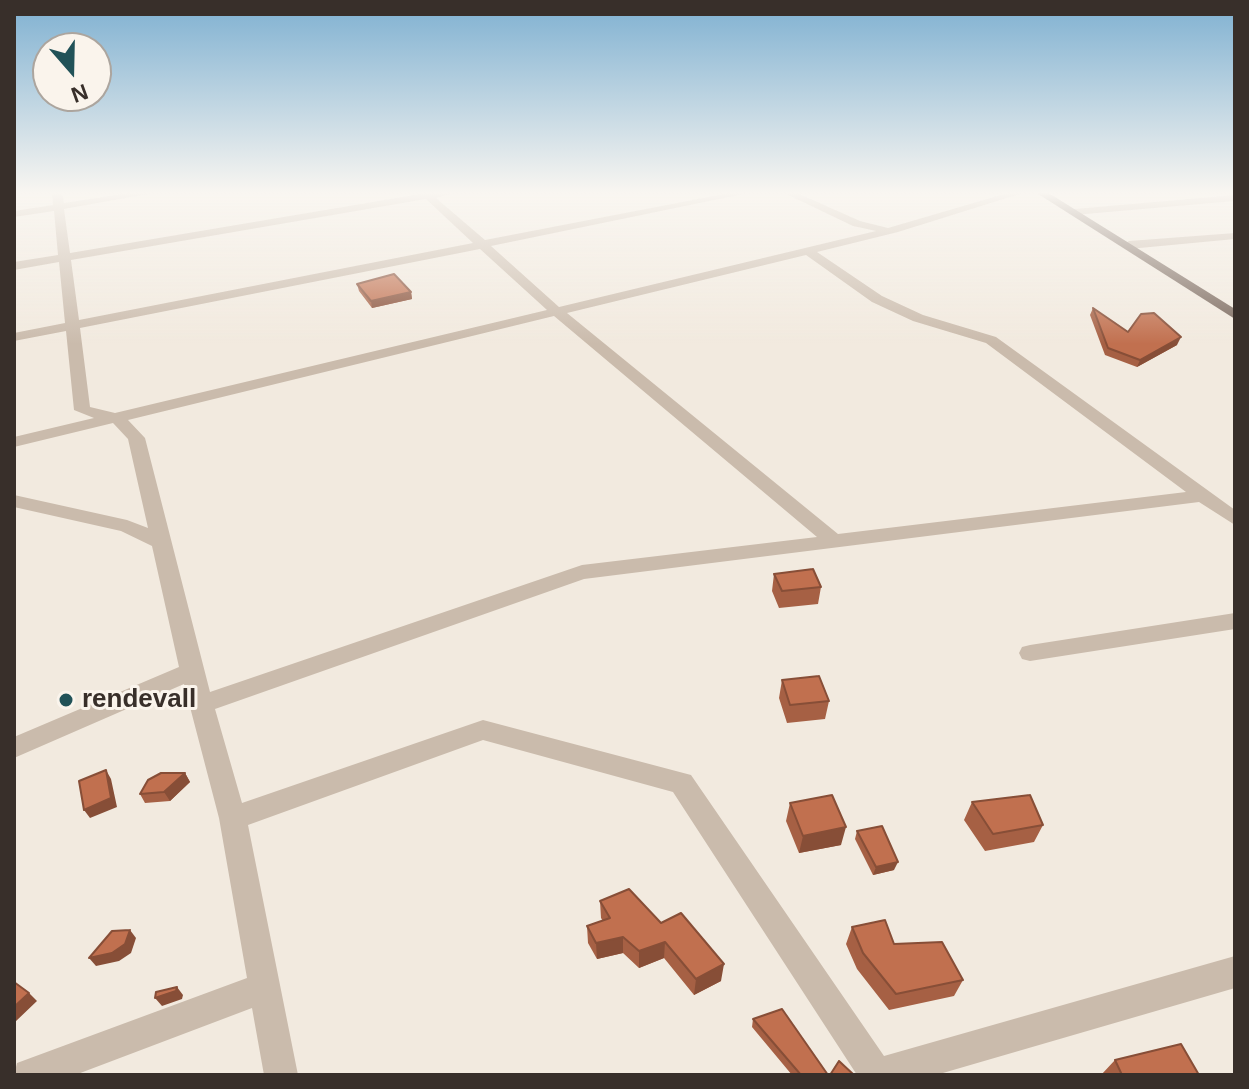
<!DOCTYPE html>
<html>
<head>
<meta charset="utf-8">
<style>
  body { margin:0 }
  #map { position:relative; width:1249px; height:1089px; overflow:hidden; background:#f2eadf; font-family:Helvetica,sans-serif }
  canvas { display:block }
  .frame { position:absolute; inset:0; border:16px solid #382f2a; pointer-events:none }
  .north { position:absolute; left:32px; top:32px; width:80px; height:80px; box-sizing:border-box; background:#faf4ec; border:2px solid #aca59e; border-radius:50%; rotate:160deg; font-size:22px; font-weight:700; line-height:32px; text-align:center; color:#382f2a }
  .north::after { content:''; display:block; margin:auto; width:28px; height:36px; background:#215258; clip-path:polygon(50% 0,100% 100%,50% 72%,0 100%) }
</style>
</head>
<body>
<div id="map">
<canvas width="1249" height="1089"></canvas>
<div class="frame"></div>
<div class="north">N</div>
</div>
<script>
const ctx = document.querySelector('canvas').getContext('2d');
ctx.lineJoin = 'round';
function poly(rows) {
  const path = new Path2D();
  for (const r of rows) {
    path.moveTo(r[0], r[1]);
    for (let i = 2; i < r.length; i += 2) path.lineTo(r[i], r[i + 1]);
  }
  return path;
}
function fillPath(path, color) {
  ctx.fillStyle = color;
  ctx.fill(path, 'evenodd');
}
function stroke(path, color, width, dash) {
  ctx.strokeStyle = color;
  ctx.lineWidth = width;
  ctx.lineCap = dash ? 'butt' : 'round';
  ctx.setLineDash(dash || []);
  ctx.stroke(path);
}
function label(font, color, halo, rows, align = 'center') {
  ctx.font = font + ' Helvetica,sans-serif';
  ctx.lineWidth = 6;
  ctx.setLineDash([]);
  ctx.textBaseline = 'middle';
  ctx.strokeStyle = halo;
  ctx.fillStyle = color;
  for (const [text, x, y, turn = 0] of rows) {
    ctx.save();
    ctx.translate(x, y);
    ctx.rotate((+turn || 0) * Math.PI / 180);
    ctx.textAlign = isNaN(turn) ? turn : align;
    if (halo) ctx.strokeText(text, 0, 0);
    ctx.fillText(text, 0, 0);
    ctx.restore();
  }
}
const minor = poly([
  [52,192,62,192,64,203,136,192,159,192,64,209,70,253,420,194,419,192,456,192,436,198,485,240,734,192,753,192,491,246,559,307,876,231,853,226,782,192,795,192,860,221,888,228,1011,192,1026,192,898,232,817,252,882,296,923,315,996,337,1235,510,1235,525,1199,502,584,579,215,709,242,803,483,720,691,775,884,1056,1235,956,1235,988,936,1075,857,1075,673,792,483,740,248,825,298,1075,264,1075,252,1008,75,1075,14,1075,17,1063,247,978,219,818,184,684,14,758,14,737,179,667,152,546,121,531,14,507,14,495,127,520,148,528,128,439,113,423,14,447,14,437,94,418,74,410,66,331,14,341,14,333,65,323,59,262,14,270,14,262,58,255,54,211,14,217,14,211,53,205,52,192],
  [426,199,473,243,79,320,71,260,426,199],
  [480,249,547,310,115,413,90,407,80,328,480,249],
  [806,255,872,302,913,321,986,343,1186,492,838,534,567,313,806,255],
  [554,316,817,537,582,565,210,692,145,438,128,420,554,316],
  [1235,195,1235,201,1074,215,1069,212,1074,209,1235,195],
  [1235,233,1235,239,1129,249,1123,245,1129,241,1235,233],
  [1235,613,1235,629,1030,661,1022,659,1019,653,1022,647,1030,645,1235,613]
]);
const primary = poly([
  [1035,192,1047,192,1235,309,1235,319,1035,192]
]);
const wall = poly([
  [357,284,411,292,412,299,372,308,359,291],
  [1093,308,1128,332,1177,345,1137,367,1105,355,1090,315],
  [774,574,821,587,818,604,779,608,772,591],
  [782,680,829,701,825,719,787,723,779,698],
  [185,773,190,782,170,801,145,803,140,794],
  [972,802,1043,825,1034,842,985,851,964,820],
  [790,803,841,845,799,853,786,821],
  [857,831,894,870,873,875,855,839],
  [600,901,661,923,721,981,694,995,664,958,639,968,623,953,597,959,588,943,587,926,603,921,601,918],
  [852,927,894,944,963,980,954,996,889,1010,857,969,846,944],
  [753,1019,828,1075,792,1075,752,1027],
  [1115,1060,1199,1075,1101,1075]
]);
const shadedWall = poly([
  [411,292,412,299,372,308,371,301],
  [1181,337,1177,345,1137,367,1140,360],
  [106,770,111,779,117,807,90,818,84,810],
  [185,773,190,782,170,801,164,792],
  [846,827,841,845,799,853,803,836],
  [898,862,894,870,873,875,876,867],
  [130,930,136,938,131,953,119,961,96,966,89,958],
  [623,937,623,953,597,959,596,943],
  [665,942,664,958,639,968,639,951],
  [724,964,721,981,694,995,696,979],
  [177,987,183,995,182,999,162,1006,155,998],
  [29,993,37,1001,14,1023,14,1007]
]);
const building = poly([
  [394,274,411,292,371,301,357,284,394,274],
  [1093,308,1128,332,1141,314,1154,313,1181,337,1140,360,1108,348,1093,308],
  [813,569,821,587,782,591,774,574,813,569],
  [819,676,829,701,790,705,782,680,819,676],
  [106,770,111,798,84,810,79,781,106,770],
  [161,773,185,773,164,792,140,794,148,780,161,773],
  [832,795,846,827,803,836,790,803,832,795],
  [1030,795,1043,825,993,834,972,802,1030,795],
  [882,826,898,862,876,867,857,831,882,826],
  [629,889,661,923,681,913,724,964,696,979,665,942,639,951,623,937,596,943,587,926,610,918,600,901,629,889],
  [885,920,894,944,942,942,963,980,896,994,863,953,852,927,885,920],
  [130,930,125,944,112,953,89,958,112,931,130,930],
  [14,982,29,993,14,1007,14,982],
  [177,987,176,991,155,998,156,992,177,987],
  [782,1009,828,1075,801,1075,753,1019,782,1009],
  [1181,1044,1199,1075,1122,1075,1115,1060,1181,1044],
  [839,1061,854,1075,830,1075,839,1061]
]);
const markers = [
  [66,700,8,"#215258"]
];
const nearPoinames = [
  ["rendevall",82,700]
];
fillPath(minor, '#cabbac');
fillPath(primary, '#79675c');
fillPath(wall, '#a66044');
fillPath(shadedWall, '#874e37');
fillPath(building, '#c1704f');
stroke(building, '#874e37', 2);
const sky = ctx.createLinearGradient(0, 0, 0, 344);
sky.addColorStop(0, '#7eb0d1');
sky.addColorStop(0.56, '#f9f6f1');
sky.addColorStop(1, '#f9f6f100');
ctx.fillStyle = sky;
ctx.fillRect(0, 0, 1249, 344);
for (const [x, y, r, color] of markers) {
  const dot = new Path2D();
  dot.arc(x, y, r, 0, 2 * Math.PI);
  ctx.fillStyle = color;
  ctx.fill(dot);
  stroke(dot, '#faf4ec', 3);
}
label('bold 26px', '#382f2a', '#faf4ec', nearPoinames, 'left');
</script>
</body>
</html>
